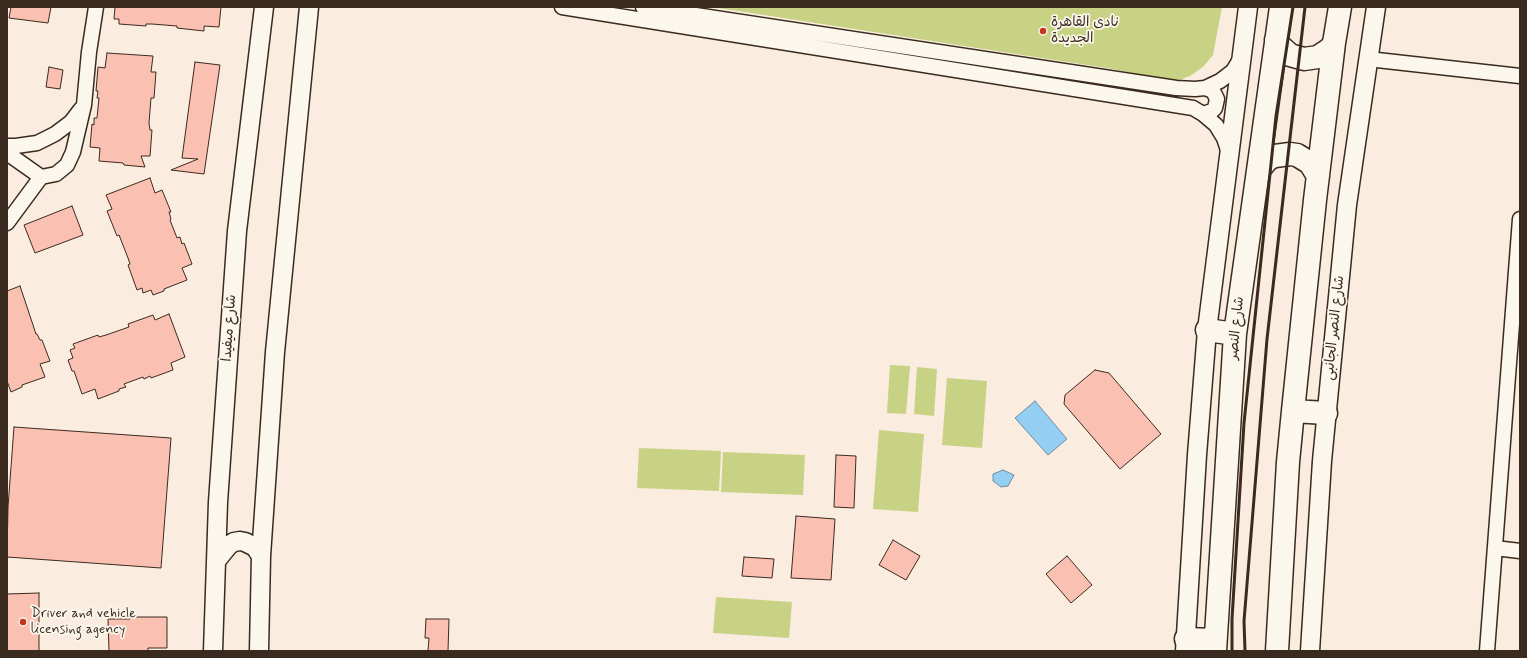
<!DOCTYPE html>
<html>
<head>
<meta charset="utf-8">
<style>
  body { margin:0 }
  #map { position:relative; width:1527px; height:658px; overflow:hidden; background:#fbece0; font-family:Mynerve,sans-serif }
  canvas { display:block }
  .frame { position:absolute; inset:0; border:8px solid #3b2a1e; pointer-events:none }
</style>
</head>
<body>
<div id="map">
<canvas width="1527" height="658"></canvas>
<div class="frame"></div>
</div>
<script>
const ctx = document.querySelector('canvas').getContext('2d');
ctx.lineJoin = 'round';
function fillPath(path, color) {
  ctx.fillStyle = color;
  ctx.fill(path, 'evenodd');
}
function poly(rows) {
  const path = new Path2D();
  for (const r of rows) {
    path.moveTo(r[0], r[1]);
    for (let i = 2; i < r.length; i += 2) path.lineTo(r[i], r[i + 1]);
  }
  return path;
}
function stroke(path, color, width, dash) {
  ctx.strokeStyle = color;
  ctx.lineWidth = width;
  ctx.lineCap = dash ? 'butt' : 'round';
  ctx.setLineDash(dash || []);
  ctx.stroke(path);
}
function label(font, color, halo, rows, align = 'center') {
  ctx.font = font + ' Mynerve,"Playpen Sans Arabic",sans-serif';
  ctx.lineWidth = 3.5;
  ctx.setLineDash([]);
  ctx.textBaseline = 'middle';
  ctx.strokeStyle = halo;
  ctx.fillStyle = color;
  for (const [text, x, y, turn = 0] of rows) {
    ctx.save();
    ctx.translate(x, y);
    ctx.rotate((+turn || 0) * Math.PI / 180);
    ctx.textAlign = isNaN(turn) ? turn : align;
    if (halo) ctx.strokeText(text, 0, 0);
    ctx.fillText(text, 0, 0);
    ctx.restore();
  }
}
const green = poly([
  [712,7,1222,7,1213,55,1203,67,1190,76,1174,82,1113,69],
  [890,365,910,366,906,414,887,413],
  [917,367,937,369,934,416,914,414],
  [947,378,987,381,982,448,942,445],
  [879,430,924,434,918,512,873,509],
  [639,448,721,451,719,491,637,488],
  [723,452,805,455,803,495,721,492],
  [716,597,792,602,789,638,713,633]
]);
const water = poly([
  [1035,401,1067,439,1048,455,1015,418,1035,401],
  [1003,470,1014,475,1008,486,1001,487,993,481,993,474,1003,470]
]);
const building = poly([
  [11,7,51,7,48,23,9,18,11,7],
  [115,7,221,7,219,27,204,26,204,31,177,28,177,26,152,24,146,24,146,26,119,24,119,19,114,19,115,7],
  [107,53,153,56,151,72,156,72,154,98,151,98,149,123,150,130,152,130,150,156,141,156,145,167,124,165,123,163,99,161,100,148,90,147,92,124,94,125,94,118,97,118,99,98,97,98,98,91,96,91,98,67,105,68,107,53],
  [195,62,220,65,204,174,171,170,198,159,182,158,195,62],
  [49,67,63,70,60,89,46,87,49,67],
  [150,178,155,193,162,190,171,212,169,212,171,219,170,220,177,238,180,237,182,244,184,243,192,264,182,268,187,280,164,289,164,291,153,295,151,290,143,293,142,288,137,290,128,265,130,264,128,258,119,235,117,236,107,211,112,209,106,195,150,178],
  [72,206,83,235,35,253,24,225,72,206],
  [20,286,36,334,37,334,40,340,42,340,50,361,40,364,45,377,22,385,22,387,11,392,7,381,7,291,20,286],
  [169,314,185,357,171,363,173,370,151,378,150,376,144,379,143,377,124,384,126,387,119,389,119,391,98,399,95,389,82,394,74,371,72,371,68,360,73,358,70,350,75,348,73,344,98,335,99,337,106,335,129,327,128,324,153,315,155,320,169,314],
  [1095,370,1109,373,1161,434,1120,469,1064,404,1065,395,1095,370],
  [14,427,171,438,161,568,7,557,8,507,14,427],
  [836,455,856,456,854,508,834,507,836,455],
  [796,516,835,519,831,580,791,578,796,516],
  [893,540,920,556,906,580,879,565,893,540],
  [1067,556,1092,585,1071,603,1046,574,1067,556],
  [744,557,774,559,772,578,742,576,744,557],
  [39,593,39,651,7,651,7,594,39,593],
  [130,617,167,617,167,648,148,648,148,651,109,651,108,619,130,619,130,617],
  [426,619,449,619,448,651,428,651,429,638,425,638,426,619]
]);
const minor = poly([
  [562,7,1193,108,1203,114,1216,125,1224,138,1229,153],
  [643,7,1176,88,1195,89,1205,88,1220,81,1233,71,1241,58],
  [1368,59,1520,76],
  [1203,114,1212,111,1215,108,1217,99,1213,91,1205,88],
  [7,146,16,146,37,143,55,134,71,122,81,109],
  [7,153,41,177,56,174,67,165,73,152,84,105,89,52,96,7],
  [7,223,41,177],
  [1495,548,1520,551],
  [1487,651,1520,219]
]);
const tertiary = poly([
  [216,561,229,545,234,542,240,541,245,542,255,547,261,556],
  [213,651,218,502,237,231,264,7],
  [259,651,261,556,275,352,309,7],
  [1185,651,1197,455,1207,330,1248,7],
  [1310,651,1322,461,1347,205,1376,7]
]);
const primary = poly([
  [1276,40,1280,46,1290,55,1304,59,1318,57,1330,49,1334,43],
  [1258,171,1268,159,1275,156,1290,154,1297,155,1310,163,1318,176],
  [1207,330,1235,334],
  [1293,411,1326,413],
  [1186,639,1215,640],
  [1215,651,1235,334,1281,7],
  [1277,651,1288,462,1293,411,1315,200,1334,43,1340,7]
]);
const rail = poly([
  [1232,651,1232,619,1244,423,1276,116,1293,7],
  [1245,651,1244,621,1267,339,1305,7]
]);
const markers = [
  [1043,31,4,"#c8321e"],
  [23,622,4,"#c8321e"]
];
const poiNames = [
  ["نادى القاهرة",1051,23],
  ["الجديدة",1051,39],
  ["Driver and vehicle",31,614],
  ["licensing agency",31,630]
];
const streetNames = [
  ["شارع ميفيدا",230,328,-86],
  ["شارع النصر",1237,328,-84],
  ["شارع النصر الجانبى",1335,328,-84]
];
fillPath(green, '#c7d285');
fillPath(water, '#94cef3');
stroke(water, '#708c9e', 1);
fillPath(building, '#fac0b2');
stroke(building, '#3b2a1e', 1);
stroke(minor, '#3b2a1e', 17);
stroke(tertiary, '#3b2a1e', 21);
stroke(primary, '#3b2a1e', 25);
stroke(minor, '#fbf7ec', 14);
stroke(tertiary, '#fbf7ec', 18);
stroke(primary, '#fbf7ec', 22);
stroke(rail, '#3b2a1e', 3);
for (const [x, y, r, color] of markers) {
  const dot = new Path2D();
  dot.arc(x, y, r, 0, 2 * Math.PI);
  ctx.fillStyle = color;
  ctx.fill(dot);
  stroke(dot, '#fbf7ec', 1.5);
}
label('14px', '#3b2a1e', '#fbf7ec', poiNames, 'left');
label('14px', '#3b2a1e', '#fbf7ec', streetNames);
</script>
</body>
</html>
